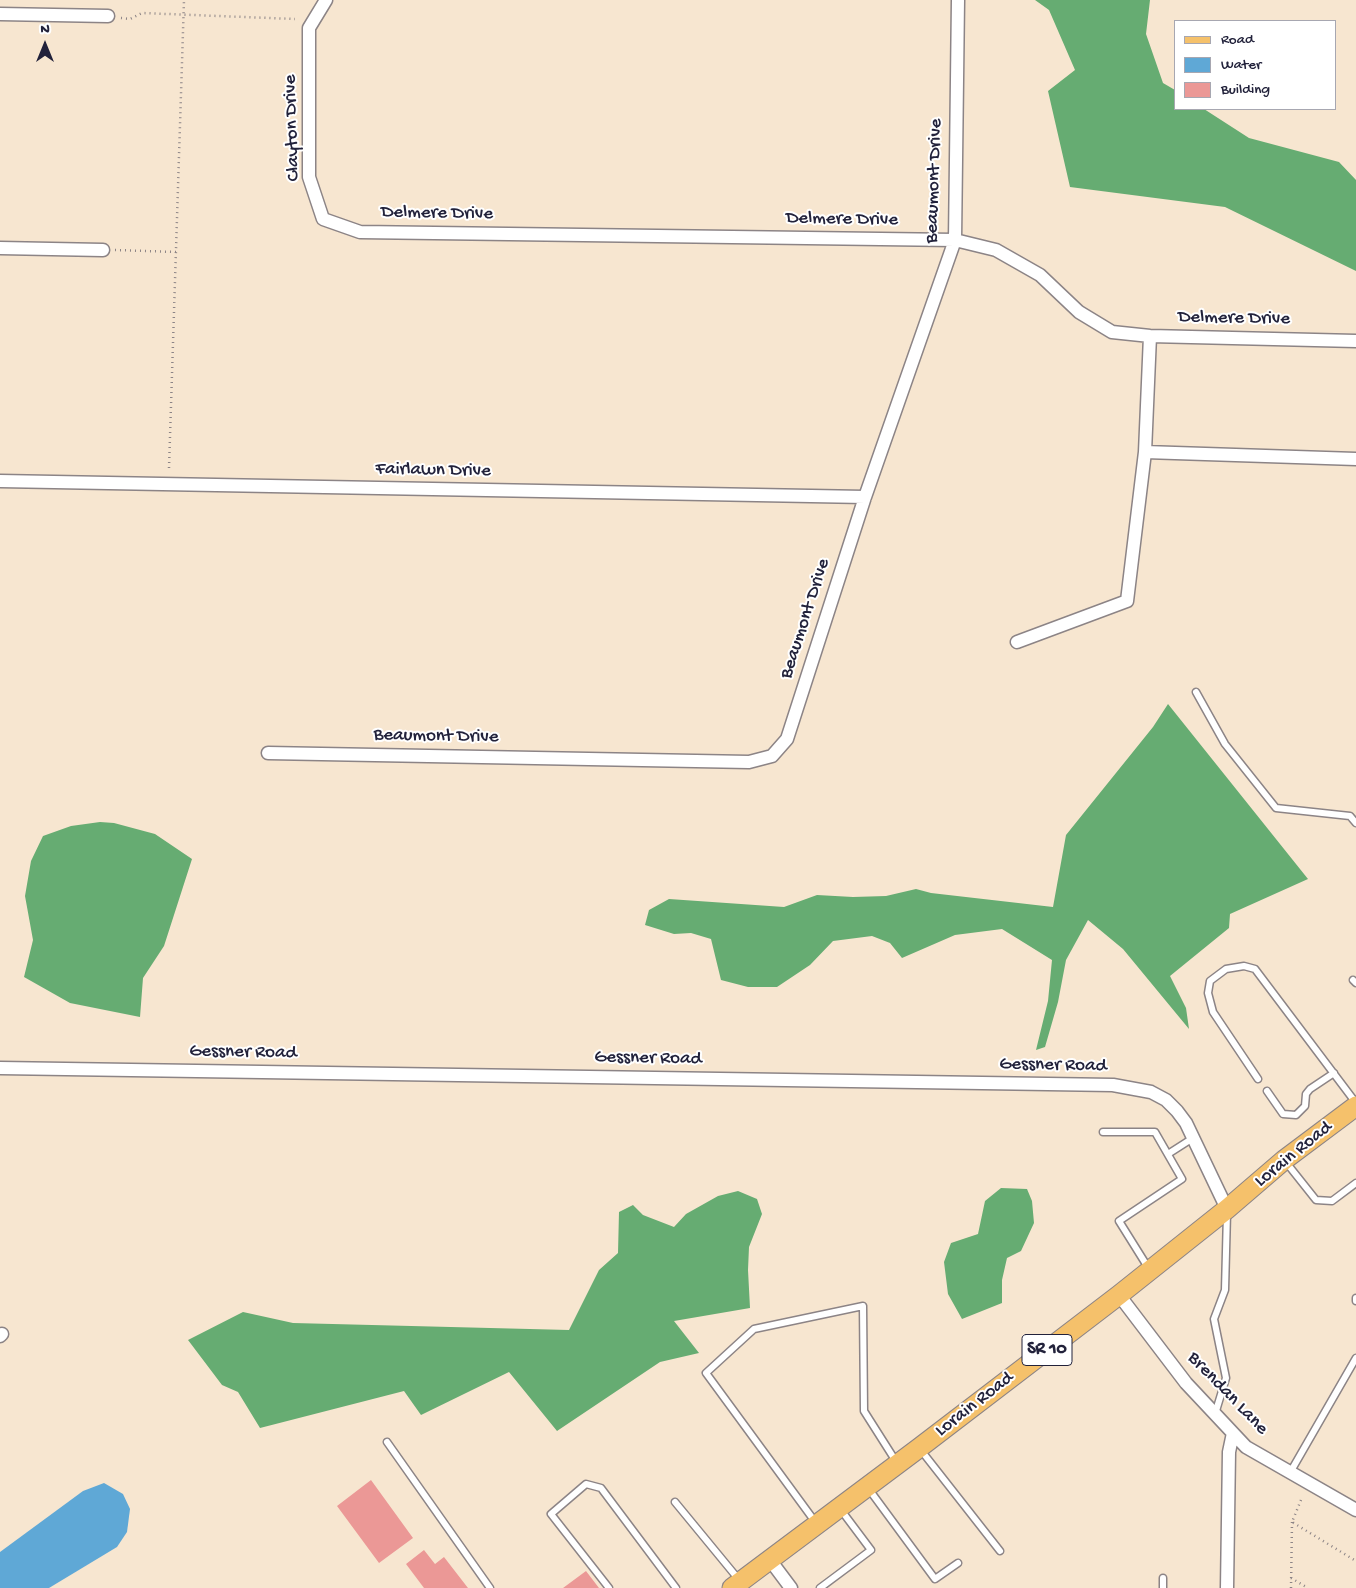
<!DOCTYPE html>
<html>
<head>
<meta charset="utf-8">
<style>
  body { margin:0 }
  #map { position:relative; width:1356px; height:1588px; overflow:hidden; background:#f7e6d0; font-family:"Gochi Hand",sans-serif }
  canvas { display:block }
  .legend { position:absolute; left:1174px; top:20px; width:162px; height:90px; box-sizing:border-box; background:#fff; border:1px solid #a7a7b1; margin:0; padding:6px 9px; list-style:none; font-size:15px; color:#22223b }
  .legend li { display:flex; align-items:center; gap:10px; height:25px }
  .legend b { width:25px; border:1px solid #a7a7b1 }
  .north { position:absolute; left:20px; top:20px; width:50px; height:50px; -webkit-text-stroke:4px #fff; paint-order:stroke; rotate:0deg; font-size:14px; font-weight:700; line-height:20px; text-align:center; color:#22223b }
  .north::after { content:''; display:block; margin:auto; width:18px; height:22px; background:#22223b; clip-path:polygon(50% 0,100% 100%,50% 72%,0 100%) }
</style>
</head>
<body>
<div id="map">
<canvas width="1356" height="1588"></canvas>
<ul class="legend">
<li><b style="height:6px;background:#f5c16b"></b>Road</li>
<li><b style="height:14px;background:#5fa8d6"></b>Water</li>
<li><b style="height:14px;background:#eb9896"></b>Building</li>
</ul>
<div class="north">N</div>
</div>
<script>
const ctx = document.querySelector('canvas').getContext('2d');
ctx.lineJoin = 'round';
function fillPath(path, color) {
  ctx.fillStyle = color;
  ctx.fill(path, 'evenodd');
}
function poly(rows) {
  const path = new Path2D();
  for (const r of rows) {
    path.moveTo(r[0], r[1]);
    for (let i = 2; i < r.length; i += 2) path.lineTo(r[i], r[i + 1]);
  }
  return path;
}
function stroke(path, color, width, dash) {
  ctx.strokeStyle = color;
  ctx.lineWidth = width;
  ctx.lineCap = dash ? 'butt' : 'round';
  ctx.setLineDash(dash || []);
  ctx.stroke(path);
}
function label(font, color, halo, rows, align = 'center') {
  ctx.font = font + ' "Gochi Hand",sans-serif';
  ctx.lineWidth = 4;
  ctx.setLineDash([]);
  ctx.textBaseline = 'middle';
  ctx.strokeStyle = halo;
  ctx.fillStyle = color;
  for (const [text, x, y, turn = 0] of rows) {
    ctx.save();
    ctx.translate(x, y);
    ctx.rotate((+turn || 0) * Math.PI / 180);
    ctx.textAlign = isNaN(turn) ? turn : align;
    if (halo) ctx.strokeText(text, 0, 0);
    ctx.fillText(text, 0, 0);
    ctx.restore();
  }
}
const forest = poly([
  [1035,0,1150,0,1146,34,1163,83,1175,90,1175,109,1204,109,1249,138,1339,162,1356,180,1356,271,1225,207,1070,187,1048,91,1075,70,1049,10],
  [1168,704,1308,879,1230,914,1229,928,1170,976,1186,1008,1189,1029,1123,949,1088,920,1066,960,1058,1002,1045,1047,1036,1050,1048,1001,1052,960,1002,929,955,935,902,958,890,943,872,936,833,941,810,965,777,987,748,987,721,980,711,939,691,933,674,934,645,925,649,910,669,899,784,907,817,895,853,897,886,896,916,889,931,893,1053,907,1066,835,1153,727],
  [100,822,114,823,155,834,192,859,164,946,143,978,140,1017,70,1003,24,977,33,940,25,896,31,861,43,836,71,826],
  [1001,1188,1027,1189,1032,1201,1034,1223,1021,1251,1007,1258,1002,1280,1002,1303,962,1319,948,1294,944,1262,951,1243,978,1234,985,1201],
  [738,1191,757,1199,762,1214,749,1247,748,1270,750,1308,674,1321,699,1353,660,1362,557,1431,509,1372,421,1415,404,1391,260,1428,238,1392,222,1385,188,1340,243,1312,293,1323,569,1330,599,1270,618,1253,619,1212,633,1205,643,1215,674,1227,686,1214,718,1196]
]);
const water = poly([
  [104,1483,123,1494,130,1509,127,1532,117,1547,49,1588,0,1588,0,1552,83,1491]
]);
const building = poly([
  [371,1480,413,1538,379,1563,337,1506],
  [424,1550,435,1564,444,1557,468,1588,424,1588,406,1564],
  [586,1571,599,1588,563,1588]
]);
const path = poly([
  [121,18,130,19,142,13,295,19],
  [115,250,176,252],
  [169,468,184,0],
  [1301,1500,1292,1522,1356,1561],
  [1291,1578,1308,1588],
  [1291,1588,1292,1522]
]);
const service = poly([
  [1196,692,1225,744,1276,808,1350,816,1356,823],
  [1353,980,1356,983],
  [1258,1079,1213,1012,1208,993,1210,981,1226,969,1244,966,1255,969,1356,1103],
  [1267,1091,1283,1114,1296,1115,1305,1106,1306,1094,1310,1089,1334,1073],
  [1103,1132,1155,1132,1182,1179,1119,1221,1149,1269],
  [1168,1154,1193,1138],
  [1285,1161,1316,1200,1332,1201,1356,1183],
  [1356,1298,1356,1301],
  [1215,1414,1226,1378,1214,1319,1225,1290,1227,1213],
  [387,1442,490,1588],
  [920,1449,1000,1551],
  [1291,1471,1356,1358],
  [868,1488,935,1579,958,1563],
  [675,1502,740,1581],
  [816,1523,706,1373,754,1329,863,1306,864,1411,897,1463],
  [609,1588,551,1514,586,1484,601,1488,676,1588],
  [820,1588,871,1550,841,1510],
  [1163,1588,1163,1578]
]);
const minor = poly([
  [326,0,309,28,309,177,323,219,360,232,955,240,996,250,1040,275,1079,312,1112,332,1150,336,1356,341],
  [0,14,108,16],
  [0,248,103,250],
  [1145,452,1356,459],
  [0,481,865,497],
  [1017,642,1127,601,1145,452,1150,336],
  [268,753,749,762,772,756,787,739,865,497,955,240,958,0],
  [0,1068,1113,1085,1151,1092,1166,1100,1177,1111,1186,1123,1227,1209],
  [1119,1295,1186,1383,1246,1447,1356,1510],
  [0,1336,2,1334],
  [770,1560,791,1588],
  [1227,1588,1229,1452,1233,1433]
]);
const primary = poly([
  [732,1588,919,1448,1119,1295,1227,1209,1284,1160,1356,1106]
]);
const shields = [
  [1047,1350,50]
];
const shieldNames = [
  ["SR 10",1047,1350]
];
const streetNames = [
  ["Clayton Drive",293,128,-92],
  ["Beaumont Drive",935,181,-88],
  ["Delmere Drive",437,214,1],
  ["Delmere Drive",842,220,1],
  ["Delmere Drive",1234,319,1],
  ["Fairlawn Drive",433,471,1],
  ["Beaumont Drive",806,619,-72],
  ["Beaumont Drive",436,737,1],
  ["Gessner Road",243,1053,1],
  ["Gessner Road",648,1059,1],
  ["Gessner Road",1053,1066,1],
  ["Lorain Road",1294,1155,-39],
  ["Brendan Lane",1227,1394,46],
  ["Lorain Road",975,1405,-38]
];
fillPath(forest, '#66ac72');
fillPath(water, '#5fa8d6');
fillPath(building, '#eb9896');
stroke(service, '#8c8486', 9);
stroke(minor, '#8c8486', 15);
stroke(primary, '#8c8486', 21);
stroke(path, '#8c8486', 2.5, [1, 4]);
stroke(service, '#fff', 6);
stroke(minor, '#fff', 12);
stroke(primary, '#f5c16b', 19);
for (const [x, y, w] of shields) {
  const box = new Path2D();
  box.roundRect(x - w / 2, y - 15.5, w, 31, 4);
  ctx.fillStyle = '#fff';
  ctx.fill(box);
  stroke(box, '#22223b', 1);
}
label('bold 18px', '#22223b', null, shieldNames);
label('19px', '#22223b', '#fff', streetNames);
</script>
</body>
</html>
